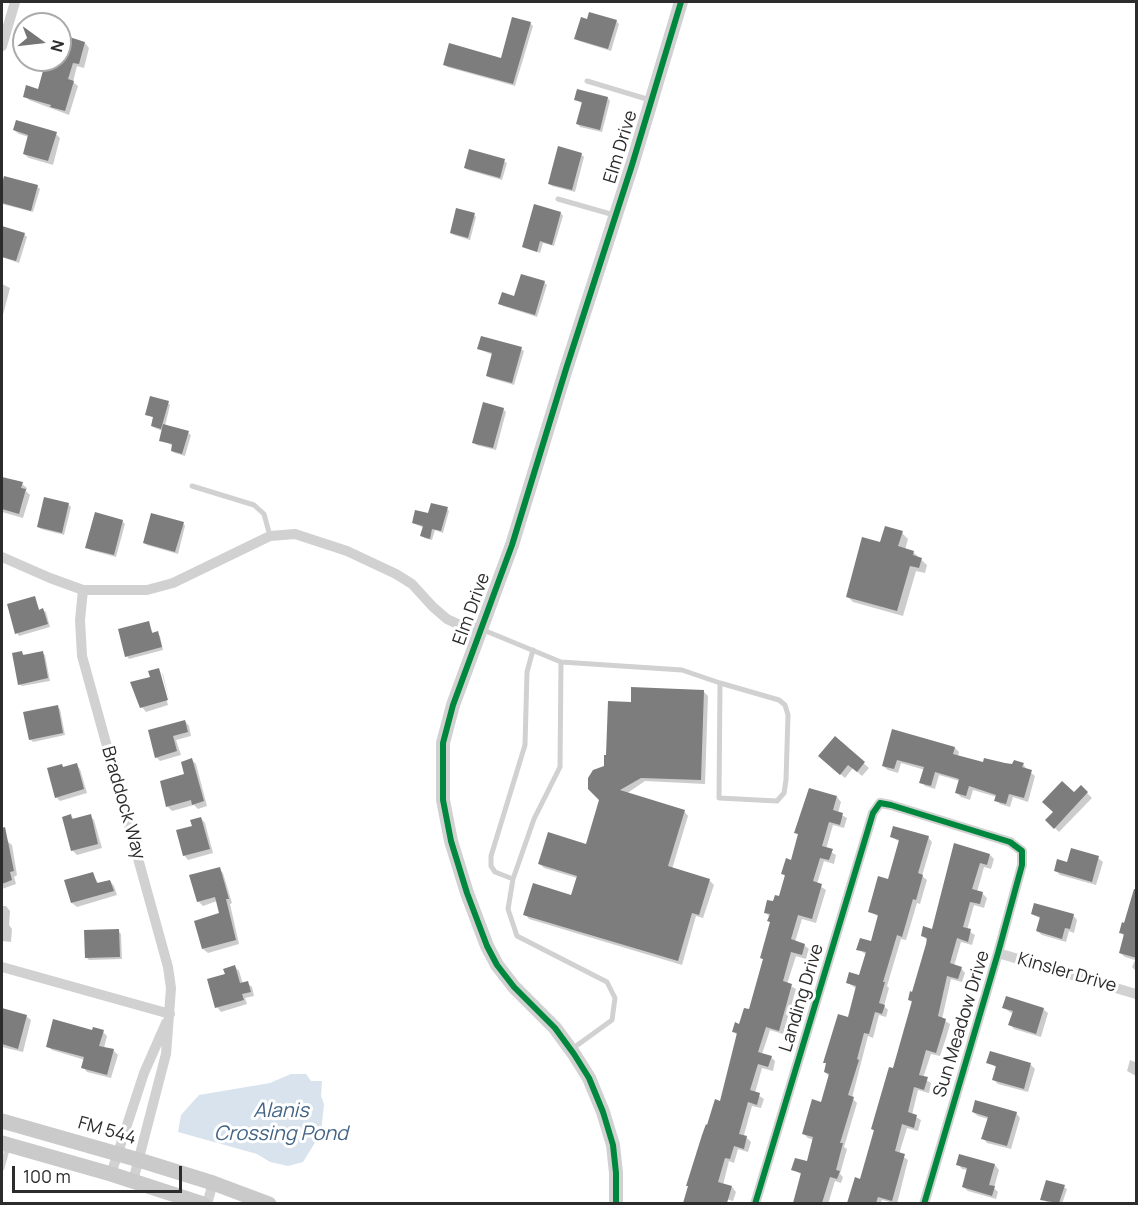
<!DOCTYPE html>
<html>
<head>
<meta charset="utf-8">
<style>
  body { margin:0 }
  #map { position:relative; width:1138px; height:1205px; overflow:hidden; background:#fff; font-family:Manrope,sans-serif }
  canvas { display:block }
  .frame { position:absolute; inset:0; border:3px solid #2c2c2c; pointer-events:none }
  .north { position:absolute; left:12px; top:12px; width:60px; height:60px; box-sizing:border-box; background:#fff; border:2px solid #ababab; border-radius:50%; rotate:105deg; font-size:16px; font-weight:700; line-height:24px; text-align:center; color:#2c2c2c }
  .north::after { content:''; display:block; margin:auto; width:21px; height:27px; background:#767676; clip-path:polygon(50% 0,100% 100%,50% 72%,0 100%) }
  .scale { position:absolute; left:12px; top:1166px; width:170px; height:27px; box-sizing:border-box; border:3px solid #2c2c2c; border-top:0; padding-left:8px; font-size:18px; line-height:21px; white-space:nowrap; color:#2c2c2c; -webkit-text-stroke:4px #fff; paint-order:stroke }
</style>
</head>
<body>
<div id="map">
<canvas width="1138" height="1205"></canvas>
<div class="frame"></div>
<div class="north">N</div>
<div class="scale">100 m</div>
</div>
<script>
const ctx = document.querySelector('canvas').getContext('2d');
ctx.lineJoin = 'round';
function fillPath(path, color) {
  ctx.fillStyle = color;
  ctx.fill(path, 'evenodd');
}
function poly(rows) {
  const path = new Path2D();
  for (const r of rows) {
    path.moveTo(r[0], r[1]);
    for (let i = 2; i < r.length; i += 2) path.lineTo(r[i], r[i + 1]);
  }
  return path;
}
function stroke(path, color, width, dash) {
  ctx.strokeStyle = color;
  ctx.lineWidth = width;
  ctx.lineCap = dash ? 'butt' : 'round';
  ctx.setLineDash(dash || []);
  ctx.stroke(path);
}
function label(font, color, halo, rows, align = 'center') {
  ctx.font = font + ' Manrope,sans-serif';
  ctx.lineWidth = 6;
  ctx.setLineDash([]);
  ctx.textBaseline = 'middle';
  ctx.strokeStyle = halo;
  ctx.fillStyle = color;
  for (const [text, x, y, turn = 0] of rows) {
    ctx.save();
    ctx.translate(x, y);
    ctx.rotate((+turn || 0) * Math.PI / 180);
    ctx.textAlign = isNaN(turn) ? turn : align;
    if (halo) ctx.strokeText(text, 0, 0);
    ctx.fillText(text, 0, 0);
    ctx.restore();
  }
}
const water = poly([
  [291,1074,306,1074,311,1081,322,1081,321,1096,324,1104,321,1133,303,1162,288,1166,270,1162,257,1154,178,1132,181,1115,199,1095,270,1083]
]);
const shadow = poly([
  [513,19,531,24,533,26,515,86,447,67,445,64,502,60],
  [616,21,619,24,611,51,579,41,576,39],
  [60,36,85,43,89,48,84,68,77,66,73,82,78,86,69,115,29,100,25,96,39,91,50,60,60,60],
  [608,98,610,101,602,132,580,127,578,124,583,104,576,100],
  [14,130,56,134,60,138,53,165,29,158,24,154,29,137,19,134],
  [581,154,584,157,575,192,552,186,549,183],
  [504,161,507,163,502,180,468,170,465,168],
  [5,178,37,186,40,189,33,212,2,204,2,190],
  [561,213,563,216,554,246,543,243,540,253,523,246],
  [474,215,476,217,470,240,454,235,451,233],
  [2,227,24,234,27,237,19,263,2,257],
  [544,282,547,285,537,317,503,306,500,304],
  [2,284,10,288,3,315,2,315],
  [479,349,521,349,524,351,514,385,490,378,487,376,493,355],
  [168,403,170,405,165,426,188,433,191,435,185,456,175,453,172,451,174,446,160,440,163,431,155,428,152,426,154,418,147,414],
  [503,409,506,412,496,450,476,445,474,442],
  [2,478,22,484,27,488,26,491,30,495,23,518,2,512],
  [68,504,71,507,64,535,41,529,38,527],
  [447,509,449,511,443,533,435,530,432,540,424,538,422,535,424,528,413,523],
  [122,521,125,524,116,557,90,550,87,547],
  [183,523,185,526,178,554,147,545,144,543],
  [902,533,908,539,905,550,913,552,927,565,925,573,916,571,903,616,853,602,847,596,881,544],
  [34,598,40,611,43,610,46,612,50,627,19,636,17,633],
  [149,622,153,634,157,633,160,636,163,650,129,659,127,656],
  [22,653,24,655,42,653,45,655,50,681,22,686,19,684],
  [158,670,161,673,159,673,168,705,146,712,142,707],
  [162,673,163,674,170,704],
  [704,692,708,696,705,784,645,781,626,794,684,811,688,816,672,869,709,880,714,885,703,918,696,916,682,965,529,919,525,914,572,896,577,878,544,868,540,864,587,845,600,800,606,767,632,704],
  [57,707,60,709,65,735,33,742,30,739],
  [185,721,189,726,191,736,176,740,181,755,160,761,156,757],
  [893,731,955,748,959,752,958,756,984,764,1013,766,1023,764,1027,770,1035,776,1028,802,1013,797,1010,807,1000,804,996,800,997,797,973,790,970,800,961,797,957,793,960,781,939,775,935,789,925,786,921,782,925,770,901,763,898,773,888,770,883,766],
  [835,738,869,768,862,776,853,768,845,778,824,760],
  [192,760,196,764,207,806,198,809,194,805,172,811,168,807,186,775],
  [76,765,80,769,87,793,60,801,56,797,62,766,64,768],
  [1081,787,1092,798,1059,832,1047,820],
  [837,797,841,802,838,813,847,818,844,828,833,825,826,849,836,855,834,864,824,861,817,884,826,890,816,923,802,919,795,942,804,945,809,949,806,959,796,956,787,984,796,989,783,1034,770,1030,762,1054,771,1057,775,1061,773,1071,762,1068,755,1093,764,1099,761,1108,752,1106,744,1135,751,1142,748,1152,738,1149,734,1163,729,1161,723,1185,732,1187,736,1192,733,1201,726,1199,725,1204,684,1204,694,1164,721,1103,738,1036,734,1032,740,1026,750,1011,764,960,761,958,772,923,770,917,765,912,780,898,786,877,783,874,792,861,799,836,796,832],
  [71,816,75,820,90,816,94,820,102,848,77,855,72,850],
  [201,818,205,823,213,853,188,860,184,855,193,827],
  [892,837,928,837,932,842,922,876,927,880,920,904,917,903,906,940,901,939,887,986,889,988,884,1006,888,1010,886,1017,879,1015,873,1038,868,1036,852,1098,857,1103,844,1147,847,1149,840,1174,843,1177,841,1183,835,1181,828,1204,795,1204,802,1175,793,1169,808,1163,814,1140,808,1138,804,1134,823,1104,830,1077,825,1072,827,1065,825,1062,849,1019,857,989,848,983,860,977,867,955,858,949,872,943,879,917,869,911,889,881,900,842],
  [7,841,12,845,17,875,14,877,16,884,2,889,2,843],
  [955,845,990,855,994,859,991,869,984,867,977,892,982,893,987,898,984,908,974,905,967,930,975,935,972,945,961,942,954,966,961,968,965,973,962,982,951,979,942,1019,950,1024,947,1035,940,1056,931,1054,923,1078,931,1083,929,1093,918,1090,912,1115,921,1120,918,1131,907,1128,899,1154,908,1160,897,1204,882,1200,881,1204,850,1204,856,1179,861,1180,875,1132,872,1129,894,1070,913,1003,909,1000,914,994,928,945,927,940,922,935,933,931],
  [1098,858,1103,862,1096,885,1060,875,1055,870,1068,864],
  [219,869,223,873,232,903,230,904,239,944,208,953,203,949,221,914,217,901,203,906,198,901],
  [92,874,99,884,110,881,114,886,117,895,77,907,72,903],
  [1136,885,1136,971,1132,967,1135,960,1125,957,1120,953,1125,937,1120,932,1125,925],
  [2,906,6,906,10,911,9,925,12,929,11,942,2,941],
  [1032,914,1073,915,1077,920,1074,933,1069,931,1066,942,1042,935,1037,931,1041,919],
  [118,931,121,934,122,959,89,960,86,957],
  [235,967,239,971,243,984,247,983,252,987,254,996,245,998,247,1004,221,1012,217,1007,227,975],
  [1004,1008,1043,1009,1048,1013,1041,1037,1014,1029,1010,1025,1013,1014],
  [2,1009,26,1016,31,1020,23,1052,2,1047],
  [93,1032,103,1032,107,1036,104,1048,114,1051,118,1055,111,1078,87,1072,83,1067,85,1060,52,1050,47,1046],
  [991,1053,1031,1065,1035,1069,1028,1092,998,1084,993,1079,997,1068,988,1062],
  [1136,1057,1136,1076,1127,1071,1130,1060,1135,1062],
  [973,1112,1016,1113,1020,1118,1011,1149,987,1143,983,1138,988,1119,978,1116],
  [960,1156,995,1165,999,1170,994,1188,998,1192,996,1199,968,1191,963,1187,968,1170,962,1169,958,1164],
  [1064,1187,1067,1189,1062,1204,1050,1204,1042,1199]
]);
const building = poly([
  [589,12,617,20,608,49,574,39,581,17,587,19],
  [512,17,531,22,513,84,443,65,449,43,501,58],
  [60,34,85,42,79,64,73,63,68,79,74,81,65,111,50,107,51,105,23,97,26,85,38,89,46,60,60,60],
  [577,89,608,97,600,130,576,124,582,102,574,100],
  [16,120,57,132,48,161,23,154,28,135,13,130],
  [558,146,582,153,572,190,548,184],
  [469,149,505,159,500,178,464,168],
  [4,176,38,185,31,211,2,203,2,184],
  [534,204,561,212,552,245,540,241,537,252,522,247],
  [456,208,475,213,468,238,450,233],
  [2,226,25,233,16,261,2,257],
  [521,274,545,281,535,315,498,304,502,292,514,296],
  [481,336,522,347,512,383,486,376,492,353,477,349],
  [150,396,169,401,161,429,151,426,153,417,145,415],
  [483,402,504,408,493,448,472,443],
  [163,424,189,431,182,454,171,451,172,444,159,441],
  [2,477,23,482,21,488,26,489,19,514,2,509],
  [44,497,69,503,62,533,37,527],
  [431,503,448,507,441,531,432,529,430,539,420,536,423,526,412,523,415,510,428,513],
  [95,512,123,520,114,555,85,548],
  [151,513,184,522,175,552,143,543],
  [885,526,903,531,898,546,914,551,913,555,922,558,919,568,910,566,897,611,846,597,862,537,880,542],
  [35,596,39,610,43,608,48,624,15,634,7,604],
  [149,621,152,633,158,631,162,647,125,657,118,629],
  [22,651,23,655,43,651,48,678,18,685,12,653],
  [159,668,168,700,140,708,130,682,150,677,148,671],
  [631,687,704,690,701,780,641,778,620,790,685,810,668,866,710,879,699,915,692,913,678,961,523,915,533,883,571,895,577,876,538,864,548,832,586,844,599,800,588,789,588,778,593,770,604,766,604,755,606,755,608,701,631,702],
  [58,705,63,733,29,740,23,712],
  [185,720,188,732,173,736,177,751,155,758,148,730],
  [892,729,955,747,953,754,983,762,984,758,1005,763,1012,764,1014,760,1024,763,1022,767,1032,770,1024,798,1009,794,1006,804,994,801,996,795,969,786,966,796,955,793,959,779,935,772,931,786,919,783,924,767,897,760,894,769,882,766],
  [835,736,865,762,857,772,848,765,840,775,818,756],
  [192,758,204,801,192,805,191,800,166,807,160,781,184,774,181,762],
  [77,763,84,789,55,798,47,768,62,764,63,767],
  [1062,781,1074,792,1081,785,1088,792,1054,829,1045,820,1053,812,1042,802],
  [809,788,837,796,833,810,843,813,840,825,829,822,822,846,833,849,829,860,820,858,813,881,822,884,812,919,798,915,791,939,805,944,802,955,791,952,783,981,792,984,779,1031,766,1027,758,1052,772,1056,768,1067,758,1064,750,1090,760,1093,757,1105,748,1102,739,1134,747,1136,744,1149,734,1146,730,1159,725,1158,718,1182,732,1186,727,1203,683,1203,688,1186,686,1186,702,1135,706,1124,707,1125,715,1099,720,1101,737,1033,732,1032,735,1022,739,1024,744,1008,749,1009,763,959,760,958,770,922,767,921,770,914,764,913,767,900,773,901,775,895,779,896,785,875,781,874,786,858,791,860,798,834,794,833],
  [71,814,72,819,91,814,98,844,71,851,62,817],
  [201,817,210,849,183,856,176,830,192,826,190,820],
  [893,826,929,836,918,873,923,875,916,900,913,899,902,937,897,935,883,982,885,982,879,1003,885,1005,882,1014,875,1012,869,1034,864,1033,857,1059,859,1060,848,1095,854,1097,840,1143,843,1143,836,1170,840,1171,837,1179,830,1177,822,1203,793,1203,801,1173,791,1170,795,1158,807,1161,813,1137,802,1134,812,1099,821,1102,829,1074,824,1072,826,1063,823,1063,838,1014,848,1017,856,986,846,983,849,972,859,975,866,952,856,950,860,938,871,941,878,915,868,912,878,876,888,879,899,840,890,837],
  [5,827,14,871,10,872,12,880,2,884,2,828],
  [954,843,990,854,987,865,980,863,972,889,983,892,980,904,970,902,963,927,971,929,968,942,957,938,950,963,962,967,958,979,947,976,938,1016,946,1019,943,1030,936,1053,926,1050,919,1075,928,1077,924,1090,914,1087,908,1112,917,1115,914,1128,902,1124,895,1151,905,1154,892,1201,878,1197,876,1203,847,1203,855,1177,860,1179,874,1130,871,1129,889,1067,893,1068,912,1001,908,1000,910,991,912,992,926,944,927,938,921,936,923,926,932,929],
  [1071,848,1099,856,1092,882,1054,871,1057,859,1067,862],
  [220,867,229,899,226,899,236,940,202,949,194,921,219,913,215,897,197,902,189,875],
  [93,872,97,883,110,880,114,891,71,903,64,880],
  [1134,889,1137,889,1137,958,1119,953,1124,934,1119,933,1122,922,1124,923],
  [1034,903,1074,914,1070,929,1065,928,1062,939,1036,931,1040,917,1031,914],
  [119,929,120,957,85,958,84,930],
  [235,965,240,983,248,981,251,992,242,994,244,1000,215,1008,207,979,225,974,223,969],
  [1006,996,1044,1008,1036,1034,1008,1025,1013,1011,1002,1008],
  [2,1008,27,1015,18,1049,2,1044],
  [53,1019,92,1030,93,1027,104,1030,99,1046,114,1049,107,1075,81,1068,84,1057,46,1047],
  [990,1051,1031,1063,1024,1089,992,1080,996,1066,986,1063],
  [975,1100,1017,1112,1007,1146,981,1139,988,1117,972,1112],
  [959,1154,995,1164,989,1185,995,1186,992,1196,962,1187,967,1168,956,1165],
  [1046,1180,1065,1185,1059,1203,1040,1200]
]);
const service = poly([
  [587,81,650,100],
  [558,199,614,215],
  [192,486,254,505,264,514,270,536],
  [481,629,561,662,682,670,720,683,719,798,777,801,784,793,786,780,788,715,785,705,779,700,720,683],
  [561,662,560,767,534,819,513,879,508,909,517,936,607,982,615,998,612,1020,572,1049],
  [513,879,495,872,491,866,491,856,525,745,527,672,533,650],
  [2,1168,8,1146]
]);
const minor = poly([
  [2,46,15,2],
  [2,557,50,578,83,590,147,590,173,583,270,536,295,534,347,551,396,574,412,584,433,607,447,619,466,628,480,628],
  [83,590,80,620,82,656,168,967,171,988,166,1054,133,1181],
  [998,953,1136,994],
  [2,967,170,1014],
  [111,1174,144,1073,166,1023],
  [207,1204,213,1183],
  [755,1204,873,813,880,803,891,805,1010,842,1022,851,1022,865,998,953,924,1204]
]);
const tertiary = poly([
  [616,1204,616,1173,613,1145,603,1112,589,1078,574,1054,555,1028,514,987,497,965,487,946,467,893,451,841,443,800,443,743,453,705,512,545,566,369,632,165,681,2]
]);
const secondary = poly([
  [2,1121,139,1160,213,1183,269,1204],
  [2,1143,111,1174,203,1204]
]);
const cycleway = poly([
  [616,1204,616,1173,613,1145,603,1112,589,1078,574,1054,555,1028,514,987,497,965,487,946,467,893,451,841,443,800,443,743,453,705,512,545,566,369,632,165,681,2],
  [755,1204,873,813,880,803,891,805,1010,842,1022,851,1022,865,998,953,924,1204]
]);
const streetNames = [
  ["Elm Drive",621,147,-73],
  ["Elm Drive",472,609,-70],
  ["Braddock Way",123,803,74],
  ["Kinsler Drive",1067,973,16],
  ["Landing Drive",802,998,-73],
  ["Sun Meadow Drive",962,1024,-73],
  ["FM 544",107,1131,16]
];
const waterNames = [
  ["Alanis",281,1111],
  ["Crossing Pond",281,1134]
];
fillPath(water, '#d8e3ee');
fillPath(shadow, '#0003');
fillPath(building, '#7d7d7d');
stroke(service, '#d1d1d1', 5);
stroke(minor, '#d1d1d1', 10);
stroke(tertiary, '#d1d1d1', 14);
stroke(secondary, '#cacaca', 15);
stroke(cycleway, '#00873e', 6);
label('18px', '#2c2c2c', '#fff', streetNames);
label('italic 20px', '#436485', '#fff', waterNames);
</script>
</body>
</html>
